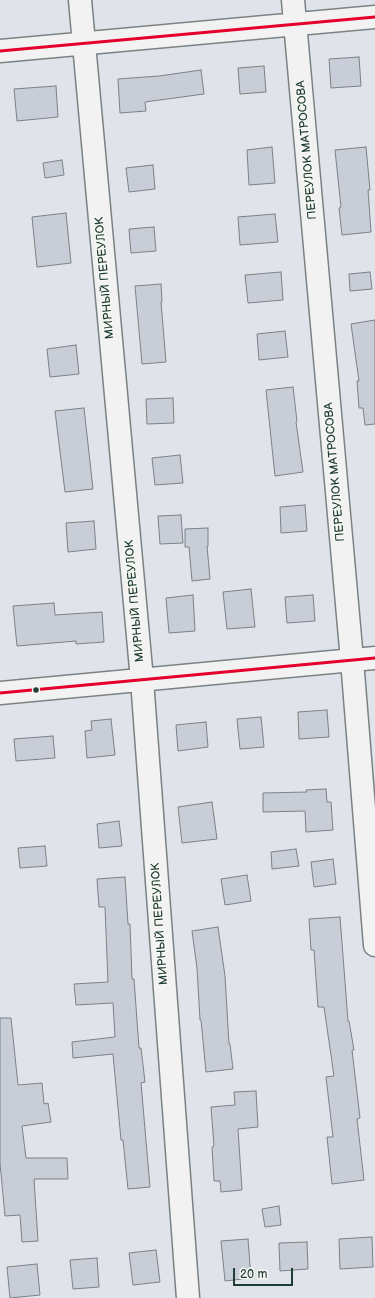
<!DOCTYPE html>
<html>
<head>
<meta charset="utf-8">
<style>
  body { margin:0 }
  #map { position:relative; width:375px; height:1298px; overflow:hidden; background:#e0e3e9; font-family:"Balsamiq Sans",sans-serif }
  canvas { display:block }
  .scale { position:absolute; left:233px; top:1268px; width:60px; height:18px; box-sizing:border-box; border:2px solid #1f3d34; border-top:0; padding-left:5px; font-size:12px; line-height:14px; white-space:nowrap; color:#1f3d34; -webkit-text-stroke:3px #f6f6f2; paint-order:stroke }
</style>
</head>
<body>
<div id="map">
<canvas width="375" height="1298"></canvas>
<div class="scale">20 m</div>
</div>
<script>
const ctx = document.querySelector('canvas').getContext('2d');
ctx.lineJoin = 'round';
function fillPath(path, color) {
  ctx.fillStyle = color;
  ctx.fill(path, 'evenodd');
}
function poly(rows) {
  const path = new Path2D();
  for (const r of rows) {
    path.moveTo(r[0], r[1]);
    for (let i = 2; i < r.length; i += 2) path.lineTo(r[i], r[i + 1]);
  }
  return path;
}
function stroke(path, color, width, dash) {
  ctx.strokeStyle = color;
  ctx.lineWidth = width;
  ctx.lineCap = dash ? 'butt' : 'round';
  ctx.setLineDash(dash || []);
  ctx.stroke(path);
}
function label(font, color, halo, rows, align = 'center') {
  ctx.font = font + ' "Balsamiq Sans",sans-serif';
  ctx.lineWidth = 3;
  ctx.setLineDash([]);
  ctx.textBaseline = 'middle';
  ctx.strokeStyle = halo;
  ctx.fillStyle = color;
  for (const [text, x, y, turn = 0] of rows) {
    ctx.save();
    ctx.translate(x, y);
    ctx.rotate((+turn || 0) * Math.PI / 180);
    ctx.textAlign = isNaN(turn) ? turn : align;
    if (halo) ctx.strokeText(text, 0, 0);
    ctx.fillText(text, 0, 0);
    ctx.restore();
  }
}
const building = poly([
  [359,57,361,86,331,88,329,59,359,57],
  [264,66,266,92,240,94,238,68,264,66],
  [201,70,204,94,145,102,146,111,120,113,118,79,159,76,201,70],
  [56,86,58,117,17,121,14,89,56,86],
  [272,147,275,183,249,185,247,150,272,147],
  [366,147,370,190,368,190,371,232,342,235,339,208,341,207,335,150,366,147],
  [62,160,64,175,45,178,43,163,62,160],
  [153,165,155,189,129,192,126,168,153,165],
  [66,213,71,263,37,267,32,217,66,213],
  [275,214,278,242,240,245,238,217,275,214],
  [154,227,156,251,131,253,129,229,154,227],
  [281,272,283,300,248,303,245,275,281,272],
  [370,272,372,289,350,291,349,274,370,272],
  [161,284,162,302,161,302,166,362,142,364,135,286,161,284],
  [375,320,375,424,365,425,363,408,359,408,357,381,359,381,351,324,375,320],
  [285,331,288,357,259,360,257,334,285,331],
  [76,345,79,374,50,377,47,349,76,345],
  [293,387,297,421,296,422,303,472,275,476,266,390,293,387],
  [173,398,174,423,147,424,146,399,173,398],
  [84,408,93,489,65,492,55,411,84,408],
  [180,455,183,483,155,485,152,458,180,455],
  [305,505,307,531,281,533,280,507,305,505],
  [181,515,183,543,160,544,158,516,181,515],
  [94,521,96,549,68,552,66,523,94,521],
  [208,528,208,546,207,546,210,579,192,581,189,547,185,547,185,529,208,528],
  [251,589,255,627,227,629,223,592,251,589],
  [193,595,195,631,169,633,166,598,193,595],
  [313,595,315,621,287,623,285,597,313,595],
  [54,603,55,615,102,612,104,642,76,644,76,641,17,646,13,606,54,603],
  [327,710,329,737,299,739,298,712,327,710],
  [261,717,264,747,240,749,237,719,261,717],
  [111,719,115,755,87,758,85,731,92,730,91,721,111,719],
  [206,722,208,747,178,751,176,725,206,722],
  [53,736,55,758,16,761,14,739,53,736],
  [326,789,327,802,331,802,333,830,306,832,305,811,263,812,263,793,307,792,306,790,326,789],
  [212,802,217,839,182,843,178,807,212,802],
  [119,821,122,846,99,848,97,824,119,821],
  [45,846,47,866,20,868,18,848,45,846],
  [296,849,299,866,272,869,271,852,296,849],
  [333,859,336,884,314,887,311,862,333,859],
  [247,875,251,901,225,905,221,879,247,875],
  [125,877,128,924,130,924,132,979,134,979,139,1048,141,1048,145,1082,141,1083,150,1187,128,1189,123,1140,121,1140,113,1054,73,1058,72,1042,115,1037,113,1003,76,1005,74,984,108,982,105,907,99,907,97,879,125,877],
  [340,917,348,1021,349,1021,354,1050,352,1050,360,1118,357,1119,364,1180,332,1184,327,1137,333,1137,326,1077,334,1076,324,1007,318,1007,314,950,311,950,309,919,340,917],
  [218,927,225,976,229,1044,230,1044,233,1069,206,1072,201,1020,200,1020,197,968,192,931,218,927],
  [0,1018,11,1018,18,1085,42,1083,44,1104,48,1103,51,1122,22,1126,26,1158,67,1158,68,1179,34,1179,38,1241,22,1242,20,1215,5,1216,0,1163,0,1018],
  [256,1091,258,1127,238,1129,242,1190,221,1192,220,1181,214,1181,212,1147,214,1146,211,1107,235,1105,234,1092,256,1091],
  [279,1206,281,1225,265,1227,262,1209,279,1206],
  [372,1237,373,1267,340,1269,339,1239,372,1237],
  [248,1239,251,1278,225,1281,221,1241,248,1239],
  [307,1242,308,1269,280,1271,279,1243,307,1242],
  [156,1250,160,1282,133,1285,129,1253,156,1250],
  [97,1258,99,1287,73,1289,70,1260,97,1258],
  [37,1264,40,1295,10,1298,7,1267,37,1264]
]);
const minor = poly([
  [80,0,142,680,188,1298],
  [293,0,352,660,375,945],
  [0,51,375,17],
  [0,693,375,658]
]);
const bus1 = poly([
  [0,51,375,17],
  [0,693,375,658]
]);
const markers = [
  [36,690,3.5,"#1f3d34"]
];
const streetNames = [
  ["ПЕРЕУЛОК МАТРОСОВА",307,150,-95],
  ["МИРНЫЙ ПЕРЕУЛОК",105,278,-95],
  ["ПЕРЕУЛОК МАТРОСОВА",335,472,-95],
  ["МИРНЫЙ ПЕРЕУЛОК",135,601,-95],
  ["МИРНЫЙ ПЕРЕУЛОК",160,924,-94]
];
fillPath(building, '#c8cdd8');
stroke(building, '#7b8283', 1);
stroke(minor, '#7b8283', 25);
stroke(minor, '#f2f2f2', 22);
stroke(bus1, '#e4002b', 3);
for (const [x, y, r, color] of markers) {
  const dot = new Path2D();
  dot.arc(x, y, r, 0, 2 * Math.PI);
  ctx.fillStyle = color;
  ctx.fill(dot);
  stroke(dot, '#f6f6f2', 1.5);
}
label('12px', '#1f3d34', '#f6f6f2', streetNames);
</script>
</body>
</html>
